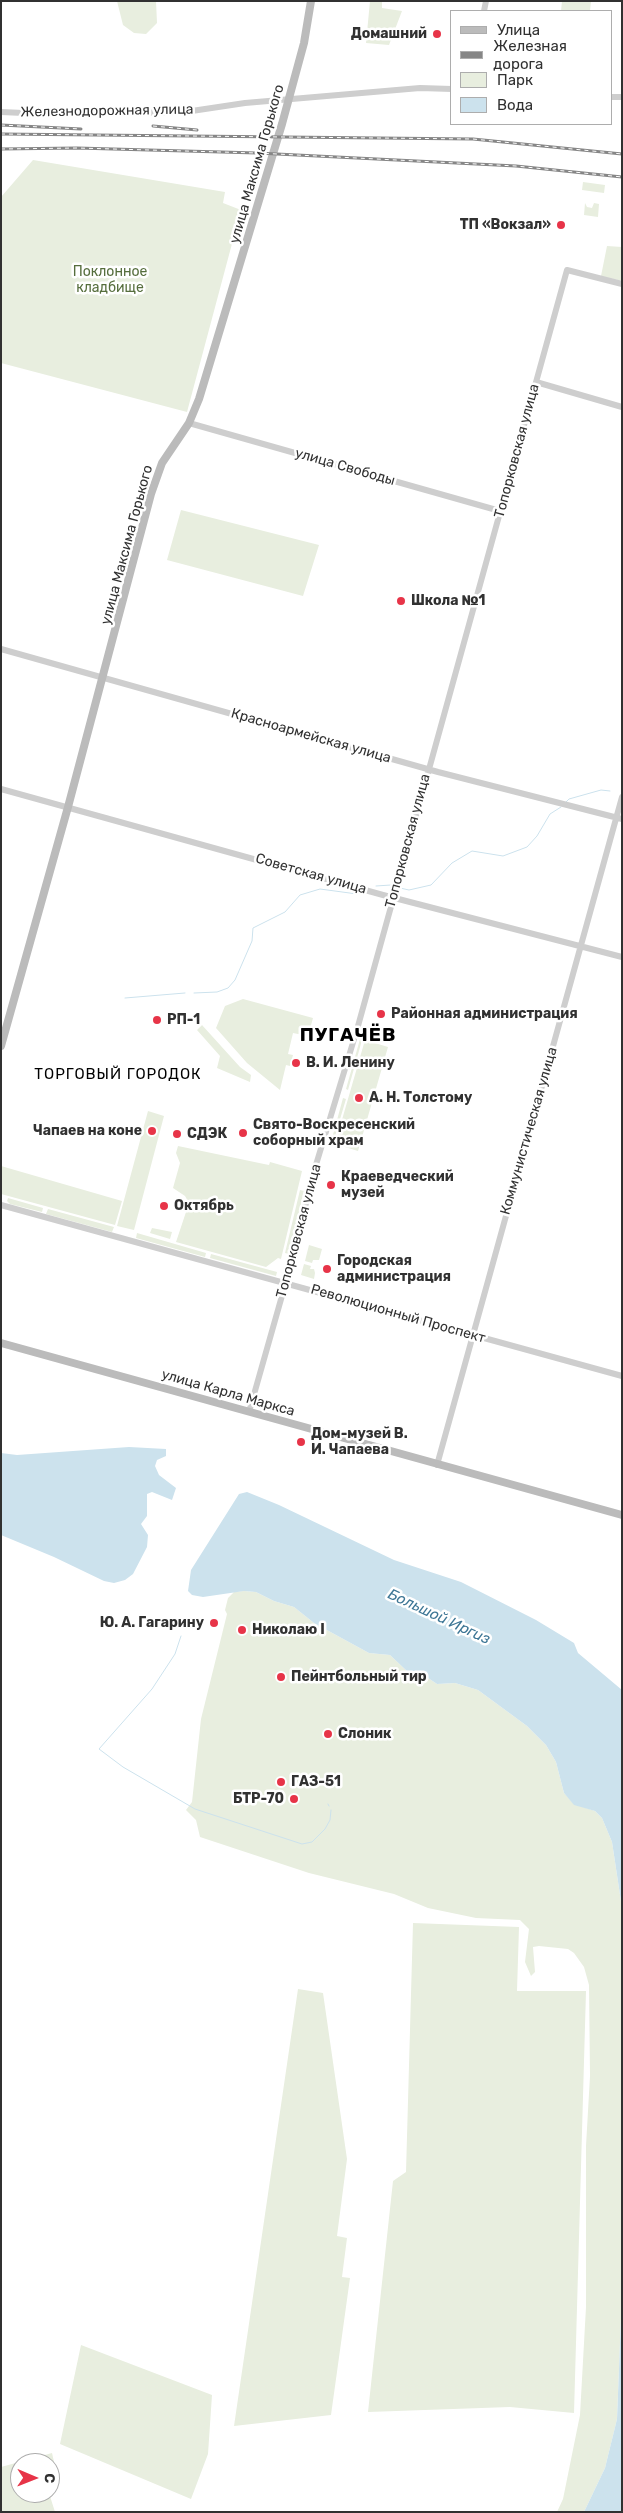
<!DOCTYPE html>
<html>
<head>
<meta charset="utf-8">
<style>
  body { margin:0 }
  #map { position:relative; width:623px; height:2513px; overflow:hidden; background:#fff; font-family:Rubik,sans-serif }
  canvas { display:block }
  .frame { position:absolute; inset:0; border:2px solid #313131; pointer-events:none }
  .legend { position:absolute; left:450px; top:10px; width:162px; height:115px; box-sizing:border-box; background:#fff; border:1px solid #adadad; margin:0; padding:6px 9px; list-style:none; font-size:15px; color:#313131 }
  .legend li { display:flex; align-items:center; gap:10px; height:25px }
  .legend b { width:25px; border:1px solid #adadad }
  .north { position:absolute; left:10px; top:2453px; width:50px; height:50px; box-sizing:border-box; background:#fff; border:1px solid #adadad; border-radius:50%; rotate:91deg; font-size:14px; font-weight:700; line-height:20px; text-align:center; color:#313131 }
  .north::after { content:''; display:block; margin:auto; width:18px; height:22px; background:#e73448; clip-path:polygon(50% 0,100% 100%,50% 72%,0 100%) }
</style>
</head>
<body>
<div id="map">
<canvas width="623" height="2513"></canvas>
<div class="frame"></div>
<ul class="legend">
<li><b style="height:6px;background:#bbb"></b>Улица</li>
<li><b style="height:6px;background:#868686"></b>Железная дорога</li>
<li><b style="height:14px;background:#e8eedf"></b>Парк</li>
<li><b style="height:14px;background:#cce2ed"></b>Вода</li>
</ul>
<div class="north">С</div>
</div>
<script>
const ctx = document.querySelector('canvas').getContext('2d');
ctx.lineJoin = 'round';
function fillPath(path, color) {
  ctx.fillStyle = color;
  ctx.fill(path, 'evenodd');
}
function poly(rows) {
  const path = new Path2D();
  for (const r of rows) {
    path.moveTo(r[0], r[1]);
    for (let i = 2; i < r.length; i += 2) path.lineTo(r[i], r[i + 1]);
  }
  return path;
}
function stroke(path, color, width, dash) {
  ctx.strokeStyle = color;
  ctx.lineWidth = width;
  ctx.lineCap = dash ? 'butt' : 'round';
  ctx.setLineDash(dash || []);
  ctx.stroke(path);
}
function label(font, color, halo, rows, align = 'center') {
  ctx.font = font + ' Rubik,sans-serif';
  ctx.lineWidth = 5;
  ctx.setLineDash([]);
  ctx.textBaseline = 'middle';
  ctx.strokeStyle = halo;
  ctx.fillStyle = color;
  for (const [text, x, y, turn = 0] of rows) {
    ctx.save();
    ctx.translate(x, y);
    ctx.rotate((+turn || 0) * Math.PI / 180);
    ctx.textAlign = isNaN(turn) ? turn : align;
    if (halo) ctx.strokeText(text, 0, 0);
    ctx.fillText(text, 0, 0);
    ctx.restore();
  }
}
const green = poly([
  [117,1,156,1,157,23,146,34,134,33,123,25],
  [370,1,382,1,382,8,402,11,389,45,366,43],
  [562,1,591,1,590,11,561,11],
  [33,160,225,192,223,203,241,210,187,412,1,363,1,197],
  [583,182,605,185,604,193,582,190],
  [585,203,587,207,592,208,594,203,599,204,598,217,584,215],
  [607,246,622,247,622,281,601,276],
  [181,510,319,545,303,596,167,560],
  [243,999,313,1018,308,1036,293,1033,288,1054,293,1055,290,1066,286,1065,280,1090,247,1063,216,1028,225,1006],
  [202,1025,240,1067,251,1075,250,1082,217,1068,220,1056,197,1030],
  [360,1039,362,1040,348,1090,346,1089],
  [365,1040,388,1047,358,1151,335,1144],
  [343,1098,346,1099,333,1143,331,1142],
  [148,1111,164,1116,134,1230,117,1226],
  [178,1146,264,1164,269,1165,270,1162,302,1171,281,1259,278,1258,266,1267,176,1242,189,1203,185,1196,173,1188,180,1163,176,1153],
  [1,1166,122,1201,115,1225,1,1194],
  [300,1190,304,1191,289,1254,285,1253],
  [8,1198,43,1208,42,1212,10,1204,7,1201],
  [48,1209,114,1227,112,1232,46,1214],
  [152,1228,172,1232,170,1239,150,1233],
  [137,1233,206,1253,205,1257,136,1238],
  [309,1245,322,1249,319,1260,313,1260,312,1263,305,1261],
  [211,1254,277,1272,276,1276,210,1258],
  [304,1264,311,1266,310,1269,314,1269,315,1273,314,1279,301,1275],
  [244,1591,256,1592,274,1601,294,1607,314,1623,369,1653,390,1655,410,1674,425,1676,437,1684,455,1683,478,1690,527,1726,546,1745,556,1762,564,1793,574,1804,595,1811,602,1818,612,1842,622,1908,622,2293,617,2419,605,2468,584,2512,557,2512,563,2499,580,2415,586,2307,586,2146,590,2076,589,1985,584,1967,574,1953,568,1949,539,1946,533,1947,535,1972,531,1976,525,1962,529,1929,520,1920,476,1918,428,1908,394,1894,309,1873,200,1837,196,1820,186,1810,192,1802,201,1719,227,1614,225,1610,228,1598,234,1592],
  [413,1923,519,1927,517,1991,586,1991,574,2413,510,2407,368,2412,393,2181,406,2172],
  [298,1989,323,1993,347,2159,337,2236,347,2238,342,2277,350,2278,331,2415,234,2426],
  [81,2345,212,2395,208,2454,191,2499,60,2444],
  [52,2453,55,2466,50,2481,50,2463,20,2463,20,2493,49,2493,55,2512,1,2512,1,2467]
]);
const water = poly([
  [129,1447,166,1449,166,1456,157,1460,155,1466,159,1475,176,1488,172,1500,152,1492,147,1494,147,1516,141,1524,148,1535,147,1547,133,1574,125,1580,114,1583,104,1581,54,1557,1,1535,1,1453,17,1455],
  [247,1492,279,1505,394,1560,461,1582,536,1620,574,1643,578,1653,622,1690,622,1908,612,1842,602,1818,595,1811,574,1805,564,1793,556,1762,546,1745,527,1726,478,1690,455,1683,437,1684,425,1676,410,1674,390,1655,369,1653,314,1623,294,1607,274,1601,256,1592,244,1591,203,1597,192,1595,188,1591,191,1570,239,1494],
  [622,2293,622,2512,584,2512,605,2468,617,2419]
]);
const stream = poly([
  [566,802,569,799,601,790,610,791],
  [376,886,391,885],
  [400,888,409,890,431,885,452,863,472,851,503,856,527,847,537,836,550,814,561,807],
  [194,993,217,992,228,988,235,980,252,941,253,928,285,912,300,895,320,889,357,894],
  [125,998,185,993],
  [181,1636,175,1654,152,1689,99,1749,123,1767,195,1809,302,1844,312,1842,325,1829,330,1820,331,1810],
  [328,1804,329,1806]
]);
const tertiary = poly([
  [484,11,486,1],
  [612,97,622,97],
  [1,112,46,114,185,112,245,103,420,88,452,89],
  [536,382,622,407],
  [189,423,500,511],
  [1,649,438,772,622,819],
  [1,789,383,895,622,957],
  [1,1205,622,1376],
  [249,1412,293,1257,312,1178,358,1026,567,270,622,284],
  [437,1465,622,797]
]);
const secondary = poly([
  [1,1046,68,807,151,494,162,463,189,423,199,399,282,124,304,43,311,1],
  [1,1343,622,1515]
]);
const rail = poly([
  [1,125,81,129],
  [153,126,197,130],
  [1,134,473,139,622,154],
  [1,149,77,148,257,153,516,166,622,177]
]);
const markers = [
  [437,34,5,"#e73448"],
  [561,225,5,"#e73448"],
  [401,601,5,"#e73448"],
  [381,1014,5,"#e73448"],
  [157,1020,5,"#e73448"],
  [296,1063,5,"#e73448"],
  [359,1098,5,"#e73448"],
  [152,1131,5,"#e73448"],
  [243,1133,5,"#e73448"],
  [177,1134,5,"#e73448"],
  [331,1185,5,"#e73448"],
  [164,1206,5,"#e73448"],
  [327,1269,5,"#e73448"],
  [301,1442,5,"#e73448"],
  [214,1623,5,"#e73448"],
  [242,1630,5,"#e73448"],
  [281,1677,5,"#e73448"],
  [328,1734,5,"#e73448"],
  [281,1782,5,"#e73448"],
  [294,1799,5,"#e73448"]
];
const poiNames = [
  ["Домашний",427,34,"right"],
  ["ТП «Вокзал»",551,225,"right"],
  ["Школа №1",411,601],
  ["Районная администрация",391,1014],
  ["РП-1",167,1020],
  ["В. И. Ленину",306,1063],
  ["А. Н. Толстому",369,1098],
  ["Свято-Воскресенский",253,1125],
  ["соборный храм",253,1141],
  ["Чапаев на коне",142,1131,"right"],
  ["СДЭК",187,1134],
  ["Краеведческий",341,1177],
  ["музей",341,1193],
  ["Октябрь",174,1206],
  ["Городская",337,1261],
  ["администрация",337,1277],
  ["Дом-музей В.",311,1434],
  ["И. Чапаева",311,1450],
  ["Ю. А. Гагарину",204,1623,"right"],
  ["Николаю I",252,1630],
  ["Пейнтбольный тир",291,1677],
  ["Слоник",338,1734],
  ["ГАЗ-51",291,1782],
  ["БТР-70",284,1799,"right"]
];
const streetNames = [
  ["Железнодорожная улица",107,111,-1],
  ["улица Максима Горького",257,164,-74],
  ["Топорковская улица",517,451,-75],
  ["улица Свободы",345,467,16],
  ["улица Максима Горького",127,545,-75],
  ["Красноармейская улица",311,736,16],
  ["Топорковская улица",408,841,-75],
  ["Советская улица",311,874,16],
  ["Коммунистическая улица",529,1131,-74],
  ["Топорковская улица",299,1231,-75],
  ["Революционный Проспект",398,1314,16],
  ["улица Карла Маркса",228,1393,16]
];
const parkNames = [
  ["Поклонное",110,272],
  ["кладбище",110,288]
];
const neighbourhoodNames = [
  ["ТОРГОВЫЙ ГОРОДОК",118,1075]
];
const waterNames = [
  ["Большой Иргиз",439,1617,25]
];
const districtNames = [
  ["ПУГАЧЁВ",348,1036]
];
fillPath(green, '#e8eedf');
fillPath(water, '#cce2ed');
stroke(stream, '#cce2ed', 1);
stroke(tertiary, '#cecece', 6);
stroke(secondary, '#bbb', 8);
stroke(rail, '#868686', 3);
stroke(rail, '#fff', 1, [4]);
for (const [x, y, r, color] of markers) {
  const dot = new Path2D();
  dot.arc(x, y, r, 0, 2 * Math.PI);
  ctx.fillStyle = color;
  ctx.fill(dot);
  stroke(dot, '#fff', 2);
}
label('bold 14px', '#313131', '#fff', poiNames, 'left');
label('14px', '#313131', '#fff', streetNames);
label('14px', '#566e3d', '#fff', parkNames);
ctx.letterSpacing = '1px';
label('15px', '#000', '#fff', neighbourhoodNames);
ctx.letterSpacing = '0px';
label('italic 15px', '#3d7695', '#fff', waterNames);
ctx.letterSpacing = '1px';
label('bold 19px', '#000', '#fff', districtNames);
ctx.letterSpacing = '0px';
</script>
</body>
</html>
